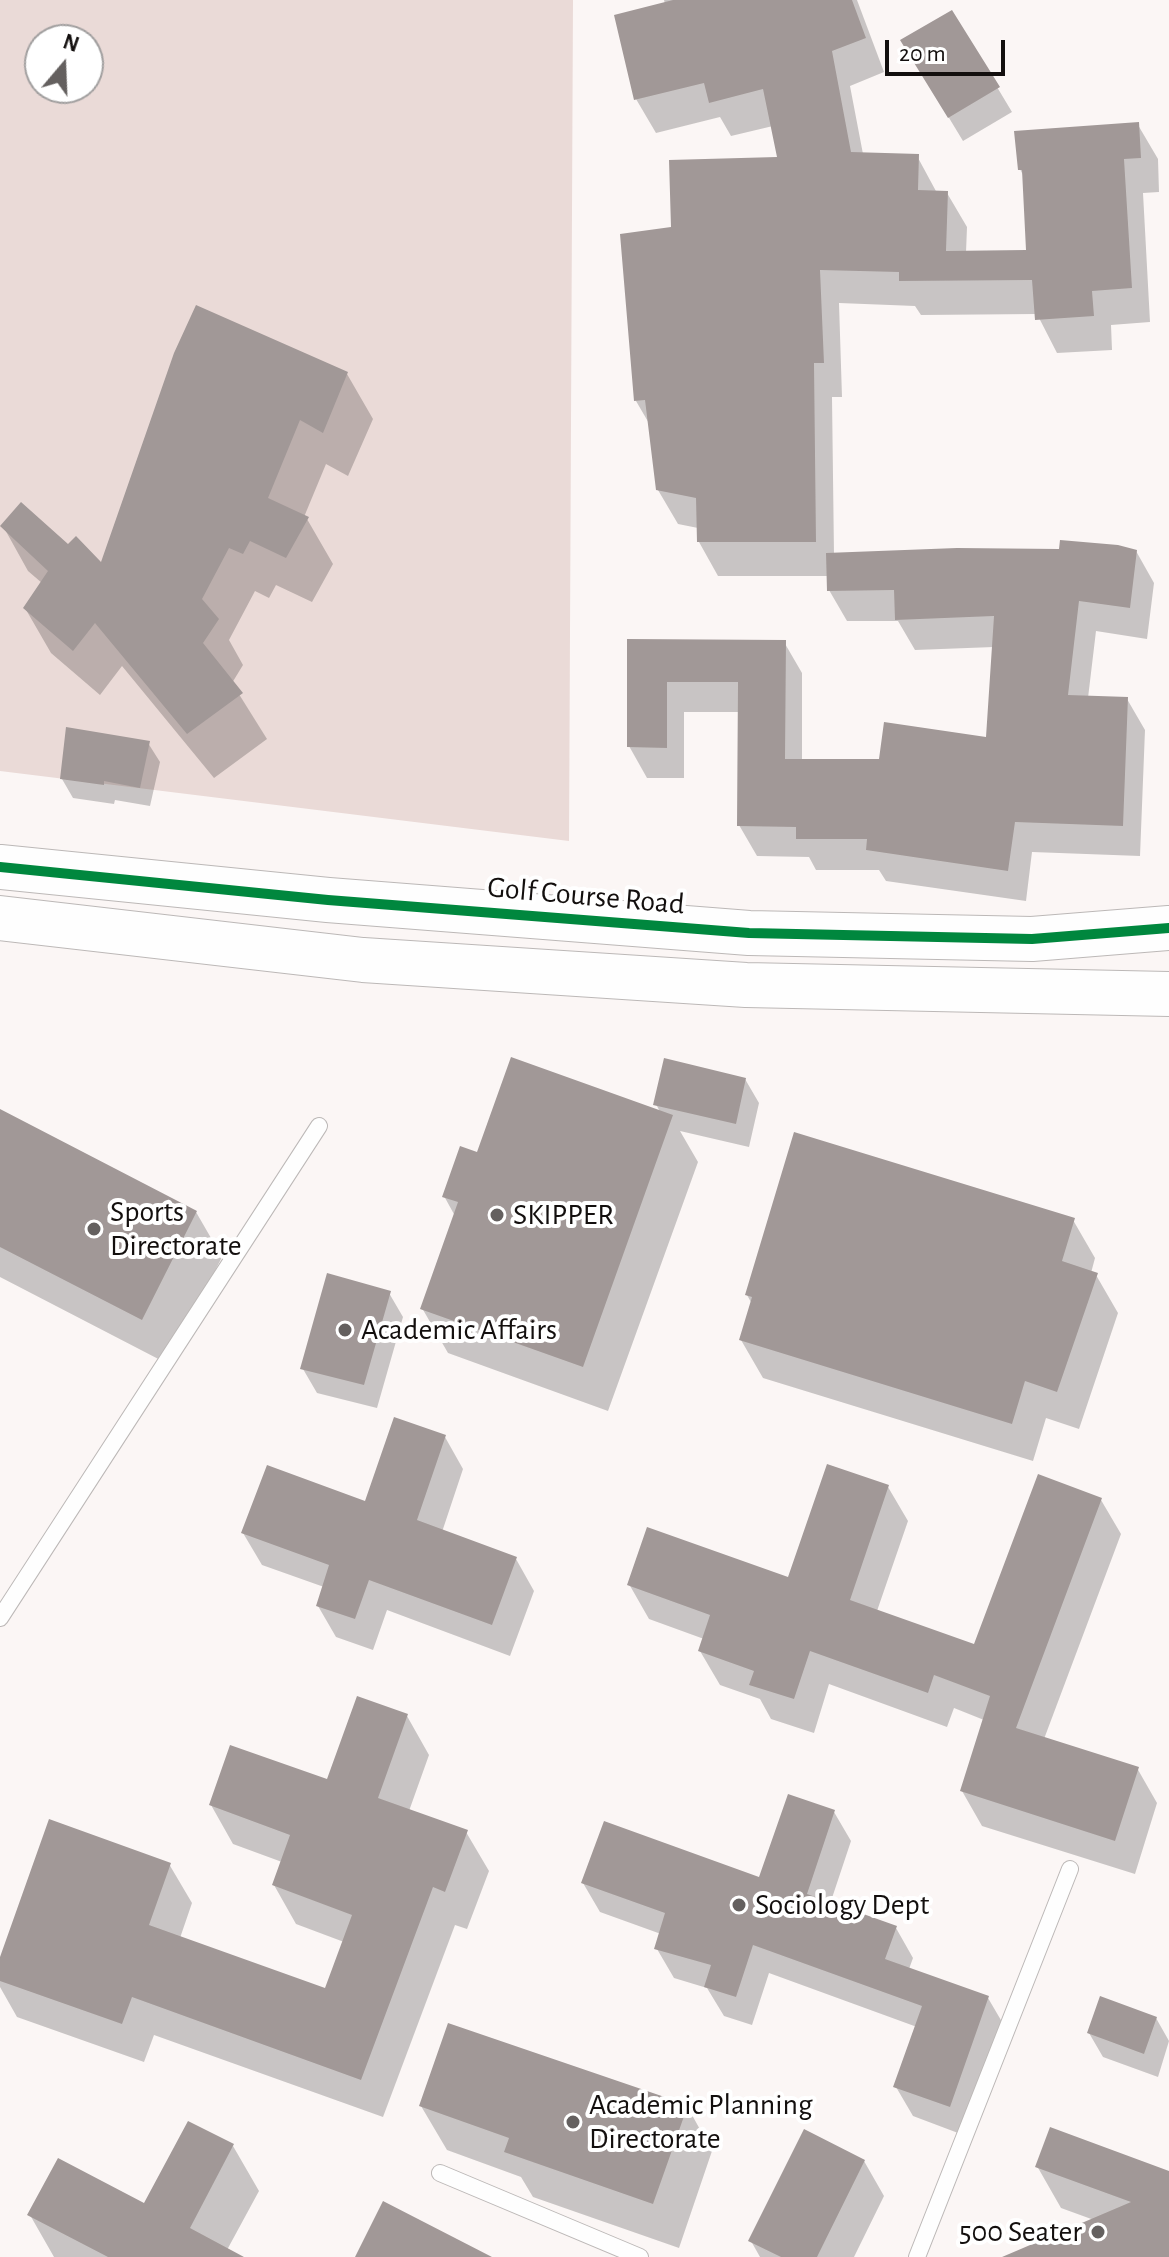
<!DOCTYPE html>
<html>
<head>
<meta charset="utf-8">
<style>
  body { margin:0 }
  #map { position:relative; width:1169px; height:2257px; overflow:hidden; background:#fbf6f5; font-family:"Alegreya Sans",sans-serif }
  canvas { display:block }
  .north { position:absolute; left:24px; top:24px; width:80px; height:80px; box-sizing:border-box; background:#fff; border:2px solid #a19f9f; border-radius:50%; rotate:19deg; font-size:22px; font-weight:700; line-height:32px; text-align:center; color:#130f0e }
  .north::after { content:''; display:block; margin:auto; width:28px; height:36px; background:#64605f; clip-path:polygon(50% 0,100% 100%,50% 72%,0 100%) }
  .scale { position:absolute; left:885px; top:40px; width:120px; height:36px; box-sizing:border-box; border:4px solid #130f0e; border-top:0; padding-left:10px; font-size:24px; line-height:28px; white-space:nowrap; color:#130f0e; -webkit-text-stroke:6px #fff; paint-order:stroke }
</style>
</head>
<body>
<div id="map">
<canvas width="1169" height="2257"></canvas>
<div class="north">N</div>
<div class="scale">20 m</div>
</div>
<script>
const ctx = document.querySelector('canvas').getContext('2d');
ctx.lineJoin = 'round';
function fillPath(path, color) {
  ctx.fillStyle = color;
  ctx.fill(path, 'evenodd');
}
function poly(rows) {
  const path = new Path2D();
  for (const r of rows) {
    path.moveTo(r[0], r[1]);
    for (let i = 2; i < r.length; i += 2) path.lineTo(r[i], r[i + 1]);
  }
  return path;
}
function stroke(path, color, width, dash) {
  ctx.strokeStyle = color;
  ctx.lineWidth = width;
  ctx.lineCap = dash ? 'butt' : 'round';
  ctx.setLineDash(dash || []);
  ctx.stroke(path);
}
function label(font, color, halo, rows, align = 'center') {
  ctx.font = font + ' "Alegreya Sans",sans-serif';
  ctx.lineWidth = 8;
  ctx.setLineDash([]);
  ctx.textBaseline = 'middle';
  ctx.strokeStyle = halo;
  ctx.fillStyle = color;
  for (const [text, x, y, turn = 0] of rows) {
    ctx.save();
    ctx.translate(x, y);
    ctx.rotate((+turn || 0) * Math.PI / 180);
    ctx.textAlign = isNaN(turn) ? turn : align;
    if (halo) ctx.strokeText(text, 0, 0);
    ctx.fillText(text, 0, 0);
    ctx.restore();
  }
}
const green = poly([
  [0,0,573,0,569,841,0,771],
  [40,40,88,40,88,88,40,88]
]);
const shadow = poly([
  [664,0,857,0,884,72,850,86,863,154,917,156,937,193,947,193,967,227,966,253,1028,252,1024,177,1020,169,1138,125,1158,159,1159,192,1143,193,1150,322,1111,325,1112,350,1057,353,1037,314,921,315,915,306,839,303,842,397,832,397,834,555,1136,551,1154,583,1147,639,1096,631,1088,698,1127,699,1145,730,1140,856,1032,852,1026,901,886,881,879,870,816,870,809,857,757,856,739,825,740,712,684,712,684,778,647,778,629,746,629,641,784,642,802,673,802,761,880,761,988,739,994,647,915,650,898,621,847,621,829,590,828,576,718,576,699,542,698,528,678,524,658,490,650,425,636,401,673,229,779,159,773,126,731,136,720,117,656,133,636,99,665,4],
  [952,12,1012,112,963,141,917,65],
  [347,374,373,419,348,476,326,464,304,517,307,519,333,564,312,602,276,585,269,598,255,591,229,640,243,665,232,683,267,739,214,778,122,666,100,695,51,653,25,608,42,583,28,571,3,526,68,547,102,566],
  [148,743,160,762,150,806,115,800,114,804,73,798,62,779],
  [745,1079,759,1103,749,1147,680,1131,698,1162,608,1411,448,1353,422,1308,455,1216,444,1196,478,1155,660,1112,656,1104],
  [0,1115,196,1212,222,1257,168,1364,0,1277],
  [1073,1220,1095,1258,1091,1273,1096,1275,1118,1313,1079,1429,1046,1418,1033,1461,763,1378,741,1340,752,1304,747,1295],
  [389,1293,403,1317,377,1408,317,1393,303,1369],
  [445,1437,463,1469,442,1532,516,1559,534,1591,510,1656,387,1610,373,1650,336,1637,318,1606,324,1587,262,1565,243,1533,366,1504],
  [888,1487,908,1521,877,1611,975,1647,1101,1500,1121,1534,1044,1739,1137,1768,1157,1803,1135,1874,982,1826,962,1791,984,1720,954,1708,947,1727,829,1684,814,1733,771,1719,760,1699,720,1685,700,1651,704,1639,649,1619,629,1584,789,1580],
  [407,1716,429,1755,409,1811,466,1832,489,1871,467,1929,455,1925,383,2117,154,2035,144,2062,17,2017,0,1987,0,1963,169,1864,192,1903,180,1938,327,1991,344,1942,296,1924,274,1885,282,1862,233,1844,211,1805,328,1782],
  [834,1812,851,1841,830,1904,896,1928,913,1958,909,1969,988,1998,1005,2027,966,2136,913,2116,896,2087,917,2027,769,1973,752,2025,724,2016,707,1988,674,1978,657,1949,661,1934,600,1912,583,1883,761,1879],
  [1156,2018,1169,2041,1158,2077,1103,2057,1089,2033],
  [421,2106,687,2106,712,2151,679,2248,533,2197,521,2177,447,2150],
  [233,2146,259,2191,227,2250,240,2257,54,2257,30,2215,145,2206],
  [864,2161,884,2196,854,2257,760,2257,751,2241],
  [1037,2166,1169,2173,1169,2257,1011,2257,1094,2220,1061,2208]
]);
const building = poly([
  [673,0,852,0,866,38,832,51,851,152,919,154,918,190,948,191,946,251,1026,250,1022,170,1018,170,1014,131,1139,122,1141,158,1124,159,1132,288,1092,291,1094,316,1035,320,1032,280,899,281,899,272,820,270,824,363,814,363,816,542,697,542,696,498,656,490,645,400,634,401,620,234,671,227,669,160,777,157,763,89,709,103,704,83,634,100,614,15],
  [952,10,1000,87,948,118,900,40],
  [196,305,348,372,323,433,300,420,268,498,309,517,286,558,250,541,243,554,229,548,202,599,219,619,203,643,243,693,187,734,95,623,73,651,23,608,48,571,0,526,21,502,68,544,76,536,101,562,174,353],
  [1060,540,1118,545,1137,550,1130,608,1079,601,1068,695,1128,697,1123,826,1015,822,1008,871,866,850,867,839,796,839,796,827,737,826,738,682,667,682,667,748,627,747,627,639,786,640,785,759,879,759,884,722,986,737,994,616,895,620,894,590,827,591,826,553,957,548,1059,549],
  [66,727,150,741,140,788,104,781,104,785,60,779],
  [511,1057,673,1115,583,1367,420,1309,458,1202,442,1197,460,1146,477,1152],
  [664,1058,746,1078,736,1124,653,1105],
  [0,1109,197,1211,142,1320,0,1247],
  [794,1132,1075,1218,1062,1261,1098,1273,1057,1392,1025,1381,1012,1424,739,1340,752,1297,745,1295],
  [327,1273,391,1291,364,1385,300,1369],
  [394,1417,446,1435,417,1520,517,1557,492,1625,369,1580,355,1619,316,1606,329,1565,241,1533,267,1465,365,1501],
  [827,1464,889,1485,850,1600,974,1644,1038,1474,1102,1498,1016,1728,1139,1767,1115,1841,960,1791,990,1696,934,1675,928,1693,810,1651,794,1699,749,1685,754,1671,698,1651,710,1615,627,1585,647,1527,788,1577],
  [357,1696,408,1714,378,1798,468,1830,445,1892,433,1887,361,2080,132,1997,122,2024,0,1981,0,1957,49,1819,171,1863,149,1925,325,1988,352,1915,272,1885,290,1835,209,1805,230,1745,327,1779],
  [788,1794,835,1810,807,1894,897,1926,885,1959,989,1996,950,2107,893,2087,922,2006,753,1945,736,1997,704,1987,711,1965,654,1949,665,1913,581,1883,604,1821,759,1877],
  [1100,1996,1157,2017,1144,2054,1087,2033],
  [448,2023,688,2105,653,2204,504,2152,509,2138,419,2106],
  [188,2121,234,2144,190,2228,244,2257,108,2257,27,2215,58,2158,144,2203],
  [1050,2127,1169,2171,1169,2257,1002,2257,1131,2202,1035,2167],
  [804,2129,865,2160,817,2257,781,2257,748,2241],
  [383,2201,492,2257,355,2257]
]);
const lane = poly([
  [0,1618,319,1126],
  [440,2173,640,2257],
  [917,2257,1070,1869]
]);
const secondary = poly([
  [0,867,328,900,749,933,1032,939,1169,928],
  [0,918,363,960,746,985,1169,994]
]);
const cycleway = poly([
  [0,867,328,900,749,933,1032,939,1169,928]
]);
const markers = [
  [497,1215,8,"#64605f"],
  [94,1229,8,"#64605f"],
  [345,1330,8,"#64605f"],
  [739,1905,8,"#64605f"],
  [573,2122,8,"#64605f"],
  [1098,2232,8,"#64605f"]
];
const streetNames = [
  ["Golf Course Road",586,896,5]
];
const poiNames = [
  ["Sports",110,1212],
  ["Directorate",110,1246],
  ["SKIPPER",513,1215],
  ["Academic Affairs",361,1330],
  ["Sociology Dept",755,1905],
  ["Academic Planning",589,2105],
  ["Directorate",589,2139],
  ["500 Seater",1082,2232,"right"]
];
fillPath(green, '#eadad7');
fillPath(shadow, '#0003');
fillPath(building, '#a19897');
stroke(lane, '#bcb8b7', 18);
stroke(secondary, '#bcb8b7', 46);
stroke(lane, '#fefefe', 16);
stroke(secondary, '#fefefe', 44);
stroke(cycleway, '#00873e', 10);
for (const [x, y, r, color] of markers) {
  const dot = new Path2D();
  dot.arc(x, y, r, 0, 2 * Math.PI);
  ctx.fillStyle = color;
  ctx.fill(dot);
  stroke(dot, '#fff', 3);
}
label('30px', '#130f0e', '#fff', streetNames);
label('30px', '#130f0e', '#fff', poiNames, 'left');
</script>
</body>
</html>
